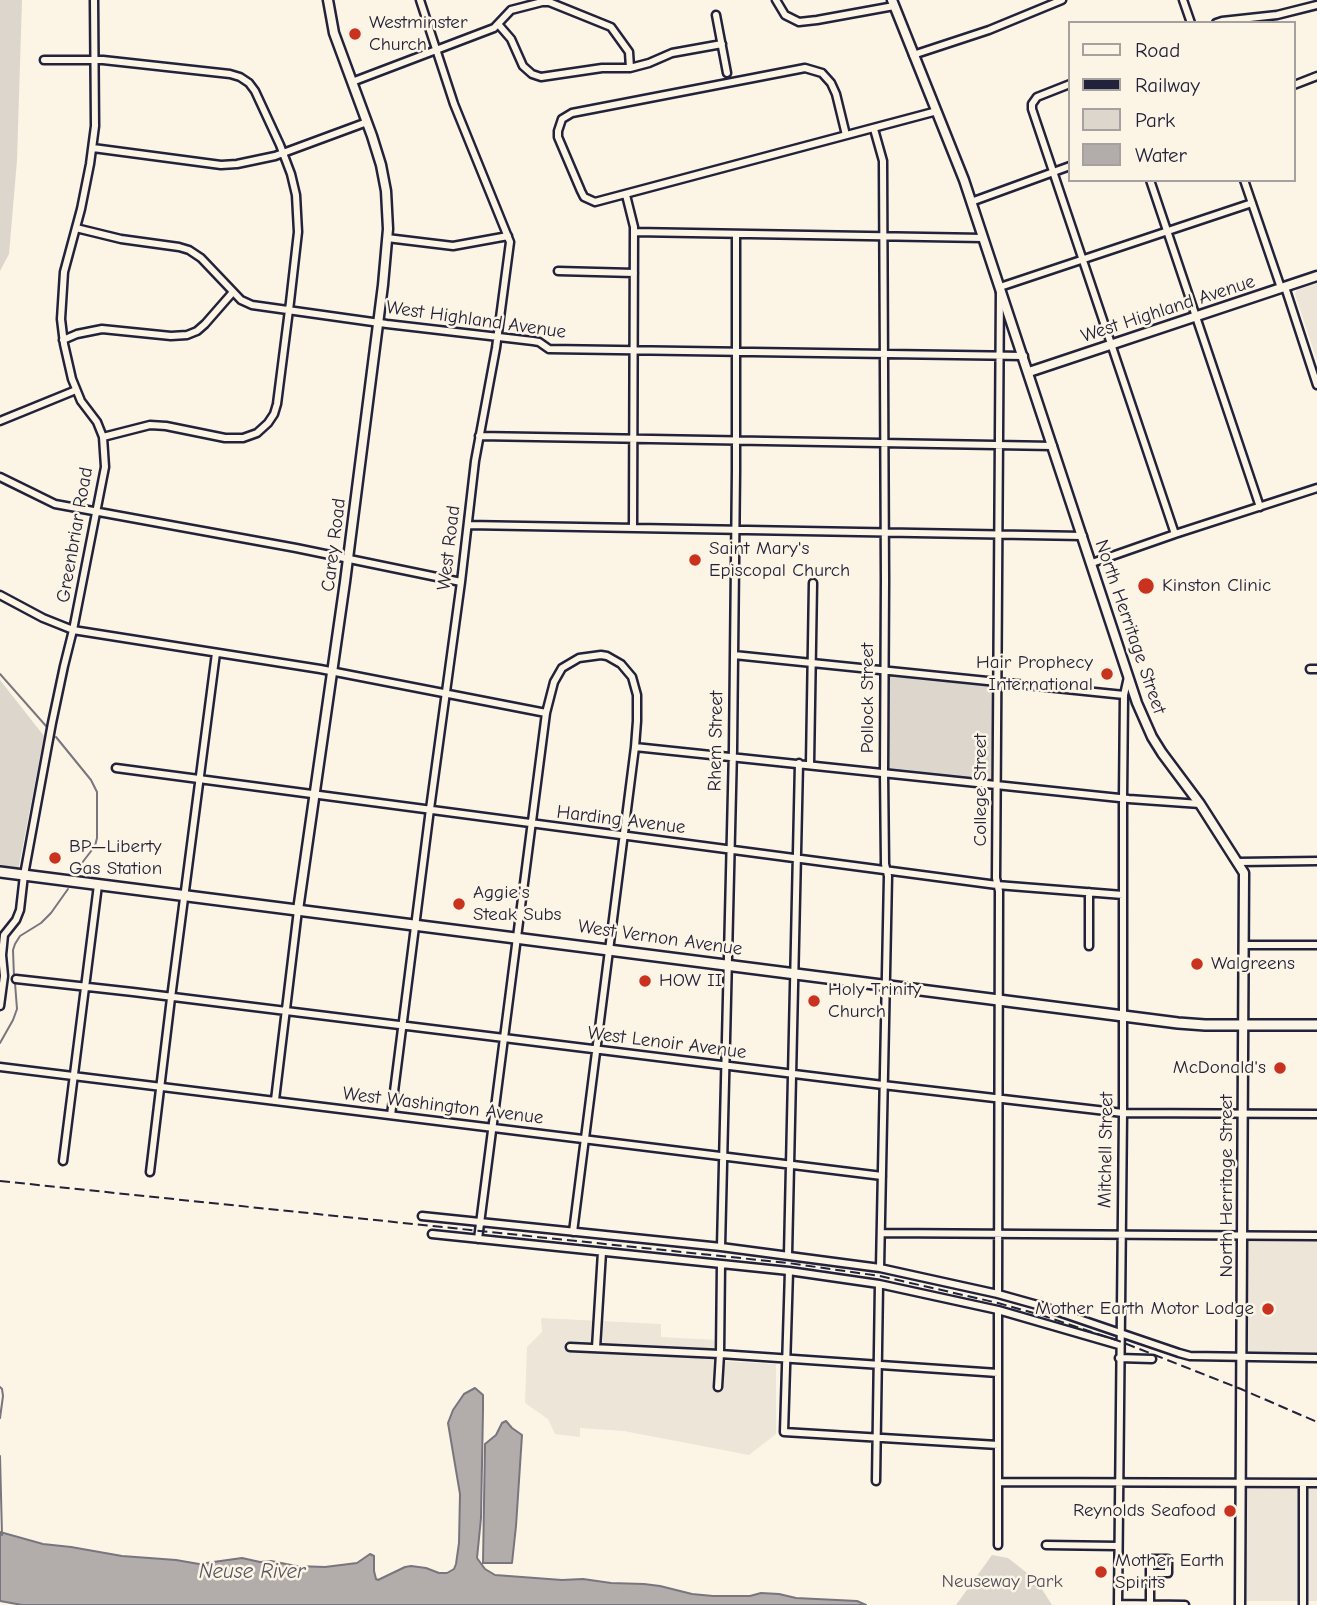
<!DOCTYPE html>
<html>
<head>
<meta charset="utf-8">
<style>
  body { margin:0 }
  #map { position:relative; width:1317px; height:1605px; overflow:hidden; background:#fcf5e5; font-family:"Comic Neue",sans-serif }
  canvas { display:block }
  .legend { position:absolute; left:1068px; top:21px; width:228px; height:161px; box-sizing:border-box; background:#fcf5e5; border:2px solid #a5a1a1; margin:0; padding:9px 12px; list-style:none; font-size:21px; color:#22223b }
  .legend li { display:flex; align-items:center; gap:14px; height:35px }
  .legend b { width:35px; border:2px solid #a5a1a1 }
</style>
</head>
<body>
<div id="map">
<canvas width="1317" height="1605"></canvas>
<ul class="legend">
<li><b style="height:9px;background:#fcf5e5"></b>Road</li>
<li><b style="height:9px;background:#22223b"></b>Railway</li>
<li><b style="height:19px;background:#dcd6cc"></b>Park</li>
<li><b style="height:19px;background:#b2adab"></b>Water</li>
</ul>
</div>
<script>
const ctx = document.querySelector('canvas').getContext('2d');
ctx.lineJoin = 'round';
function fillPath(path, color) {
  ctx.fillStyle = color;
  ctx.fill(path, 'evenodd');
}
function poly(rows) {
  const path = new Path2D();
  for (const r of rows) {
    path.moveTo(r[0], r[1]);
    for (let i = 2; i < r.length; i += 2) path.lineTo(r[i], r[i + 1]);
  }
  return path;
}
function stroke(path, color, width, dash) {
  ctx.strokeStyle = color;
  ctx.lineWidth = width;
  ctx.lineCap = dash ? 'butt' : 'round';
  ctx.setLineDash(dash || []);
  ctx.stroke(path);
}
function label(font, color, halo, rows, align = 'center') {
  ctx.font = font + ' "Comic Neue",sans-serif';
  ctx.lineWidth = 5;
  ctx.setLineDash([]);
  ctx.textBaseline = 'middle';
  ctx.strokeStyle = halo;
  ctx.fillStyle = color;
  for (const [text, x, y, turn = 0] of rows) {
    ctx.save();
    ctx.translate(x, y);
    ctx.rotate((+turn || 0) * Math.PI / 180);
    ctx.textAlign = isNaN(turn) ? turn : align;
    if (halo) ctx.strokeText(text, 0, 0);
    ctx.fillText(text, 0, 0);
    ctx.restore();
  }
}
const built = poly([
  [1317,283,1317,361,1295,294,1297,289],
  [1247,1238,1317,1239,1317,1353,1247,1353],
  [541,1318,661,1324,661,1337,717,1340,716,1356,722,1361,776,1364,776,1434,749,1455,624,1431,580,1428,580,1437,555,1434,548,1419,525,1403,527,1347,542,1332],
  [1244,1487,1317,1488,1317,1601,1244,1601]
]);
const green = poly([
  [0,0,22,0,17,160,9,254,0,271],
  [888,674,993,685,991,780,888,769],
  [0,680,44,736,17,876,0,873],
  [992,1555,1008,1558,1036,1580,1052,1605,956,1605]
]);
const water = poly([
  [475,1388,483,1395,483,1410,481,1518,477,1558,485,1569,495,1575,562,1580,583,1579,611,1583,644,1584,660,1586,692,1594,713,1596,750,1596,761,1593,779,1594,796,1598,857,1601,866,1605,22,1605,0,1601,0,1532,43,1544,71,1547,122,1556,176,1560,199,1564,242,1558,260,1562,271,1561,296,1566,325,1567,357,1563,370,1554,374,1556,374,1571,376,1579,378,1580,405,1567,411,1566,426,1568,439,1573,447,1573,454,1569,456,1564,459,1543,460,1494,448,1423,453,1410,464,1394,475,1388],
  [506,1421,512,1428,522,1435,516,1526,512,1563,483,1563,485,1444,496,1435,502,1423,506,1421]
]);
const stream = poly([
  [0,674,46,726],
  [56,737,91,780,97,792,97,838,95,846,75,872],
  [14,977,13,950,15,944,20,936,41,923,51,913,68,889],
  [0,1043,13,1020,17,1009,15,983],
  [0,1387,2,1389,3,1396,0,1418],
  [0,1456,2,1535]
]);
const street = poly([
  [776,0,785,15,799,22,817,20,894,6],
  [1183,0,1191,23],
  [716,15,727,73],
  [1216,23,1222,21,1277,15,1317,5],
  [498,24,511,39,523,66,532,74,541,77,602,68,630,68,649,63,672,53,722,44],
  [913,55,989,30,1062,0],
  [44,60,103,60,230,74,240,77,249,83,255,91,280,145,291,174,296,195,298,232,290,302,277,404,274,414,268,423,257,433,243,438,225,438,166,426,150,425,103,437],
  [352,82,494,28,511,10,542,2,549,2,611,27,629,52,630,68],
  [1070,84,1037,97,1032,104,1032,109,1175,534],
  [1294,85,1317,76],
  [874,129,883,161,885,580,884,773,885,864,888,876,880,1268],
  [846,135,836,94,831,83,822,73,805,68,572,113,562,119,558,131,558,137,581,191,584,197,595,202,937,111],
  [93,148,221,165,237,164,275,156,367,122],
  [1150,180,1260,507],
  [1244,180,1281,288],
  [626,195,634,227,633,527],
  [971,202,1070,166],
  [76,228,121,239,179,247,189,250,201,258,241,300,252,305,387,324,533,341,539,342,549,349,1024,356],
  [634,232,983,238],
  [387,238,453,246,508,236],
  [558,271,634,273],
  [1285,287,1317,385],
  [63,340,77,334,102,329,171,336,187,335,197,331,205,324,233,292],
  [0,421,76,390],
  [479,436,1053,446],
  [0,477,55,504,296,548,461,582],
  [468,525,1083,536],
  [1092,563,1175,534,1317,488],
  [0,595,43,618,73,630,320,669,546,713],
  [734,655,1124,695],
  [1310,669,1317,669],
  [635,747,1129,799,1200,804],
  [810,764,813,583],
  [116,768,997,885,1123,895],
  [1238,862,1317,861],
  [1089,892,1089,946],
  [1244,945,1317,945],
  [16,979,133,992,883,1085,1123,1113,1317,1114],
  [0,1006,4,976,2,955,4,935,16,920,20,910,24,875,52,723,64,666,73,630,105,467,103,437,97,422,81,401,72,379,64,344,61,319,64,272,81,209,90,164,95,126,94,0],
  [0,1067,882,1176],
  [275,1100,298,910],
  [391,1115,430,809,461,582,475,461,496,348,510,242,454,104,420,0],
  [63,1161,98,885],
  [150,1172,171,998,216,653],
  [422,1216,721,1247,880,1268,998,1294,1041,1306,1179,1353,1190,1356,1317,1358],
  [881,1233,1317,1236],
  [432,1234,789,1271,879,1284,998,1310,1119,1345],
  [478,1239,546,713,554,682,562,668,579,658,601,655,607,656,621,664,632,677,637,695,637,721,635,747,573,1232],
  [721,1247,733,749,736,471,736,234],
  [788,1255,799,763],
  [789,1271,784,1432,998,1445],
  [998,1294,999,891,996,878,1000,287,1252,203],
  [998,1310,998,1545],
  [570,1347,720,1354,998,1373],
  [596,1348,602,1252],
  [1119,1358,1152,1359],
  [718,1387,720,1354,721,1264],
  [876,1481,879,1284],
  [998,1482,1317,1483],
  [1046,1545,1118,1546],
  [1118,1604,1185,1605],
  [1118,1605,1123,1113,1123,798,1124,695,1128,677],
  [1150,1605,1150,1559,1168,1559,1168,1573,1150,1573],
  [1303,1605,1303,1483]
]);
const secondary = poly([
  [892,0,964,180,1137,703,1152,737,1162,753,1200,804,1244,873,1240,1605],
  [1029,372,1317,276],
  [298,910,345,582,383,285,388,229,386,191,381,165,372,136,334,33,328,0]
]);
const primary = poly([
  [0,872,1178,1023,1205,1025,1317,1025]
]);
const rail = poly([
  [0,1181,788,1263,880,1276,998,1303,1044,1316,1119,1341,1241,1389,1317,1422]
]);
const markers = [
  [355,34,7,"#c8321e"],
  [695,560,7,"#c8321e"],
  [1146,586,9,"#c8321e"],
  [1107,674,7,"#c8321e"],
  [55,858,7,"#c8321e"],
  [459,904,7,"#c8321e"],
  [1197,964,7,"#c8321e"],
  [645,981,7,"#c8321e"],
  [814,1001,7,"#c8321e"],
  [1280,1068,7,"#c8321e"],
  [1268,1309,7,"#c8321e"],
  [1230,1511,7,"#c8321e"],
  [1101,1572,7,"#c8321e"]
];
const poiNames = [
  ["Westminster",369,23],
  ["Church",369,45],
  ["Saint Mary's",709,549],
  ["Episcopal Church",709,571],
  ["Kinston Clinic",1162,586],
  ["Hair Prophecy",1093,663,"right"],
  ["International",1093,685,"right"],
  ["BP—Liberty",69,847],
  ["Gas Station",69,869],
  ["Aggie's",473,893],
  ["Steak Subs",473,915],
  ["Walgreens",1211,964],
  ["HOW II",659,981],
  ["Holy Trinity",828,990],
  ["Church",828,1012],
  ["McDonald's",1266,1068,"right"],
  ["Mother Earth Motor Lodge",1254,1309,"right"],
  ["Reynolds Seafood",1216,1511,"right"],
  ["Mother Earth",1115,1561],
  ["Spirits",1115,1583]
];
const streetNames = [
  ["West Highland Avenue",1168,309,-18],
  ["West Highland Avenue",476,320,8],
  ["Greenbriar Road",75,535,-80],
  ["Carey Road",334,545,-83],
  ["West Road",449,548,-83],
  ["North Herritage Street",1130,627,71],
  ["Pollock Street",868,698,-90],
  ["Rhem Street",716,741,-89],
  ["College Street",981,790,-90],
  ["Harding Avenue",621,820,7],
  ["West Vernon Avenue",660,938,8],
  ["West Lenoir Avenue",667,1043,7],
  ["West Washington Avenue",443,1106,7],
  ["Mitchell Street",1106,1150,-89],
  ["North Herritage Street",1227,1186,-90]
];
const parkNames = [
  ["Neuseway Park",1002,1582]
];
const waterNames = [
  ["Neuse River",252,1572]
];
fillPath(built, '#ece5d8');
fillPath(green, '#dcd6cc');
fillPath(water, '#b2adab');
stroke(water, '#78757e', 2);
stroke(stream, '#78757e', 2);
stroke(street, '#22223b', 11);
stroke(secondary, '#22223b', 13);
stroke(primary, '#22223b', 14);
stroke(street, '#fcf5e5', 6);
stroke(secondary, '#fcf5e5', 8);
stroke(primary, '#fcf5e5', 9);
stroke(rail, '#22223b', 2, [10, 5]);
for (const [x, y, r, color] of markers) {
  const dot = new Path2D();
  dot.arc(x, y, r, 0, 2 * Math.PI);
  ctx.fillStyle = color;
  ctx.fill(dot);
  stroke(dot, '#fcf5e5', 2.5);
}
label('19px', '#22223b', '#fcf5e5', poiNames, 'left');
label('19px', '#22223b', '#fcf5e5', streetNames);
label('19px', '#504f5f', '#fcf5e5', parkNames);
label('italic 21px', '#545362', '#fcf5e5', waterNames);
</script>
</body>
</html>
